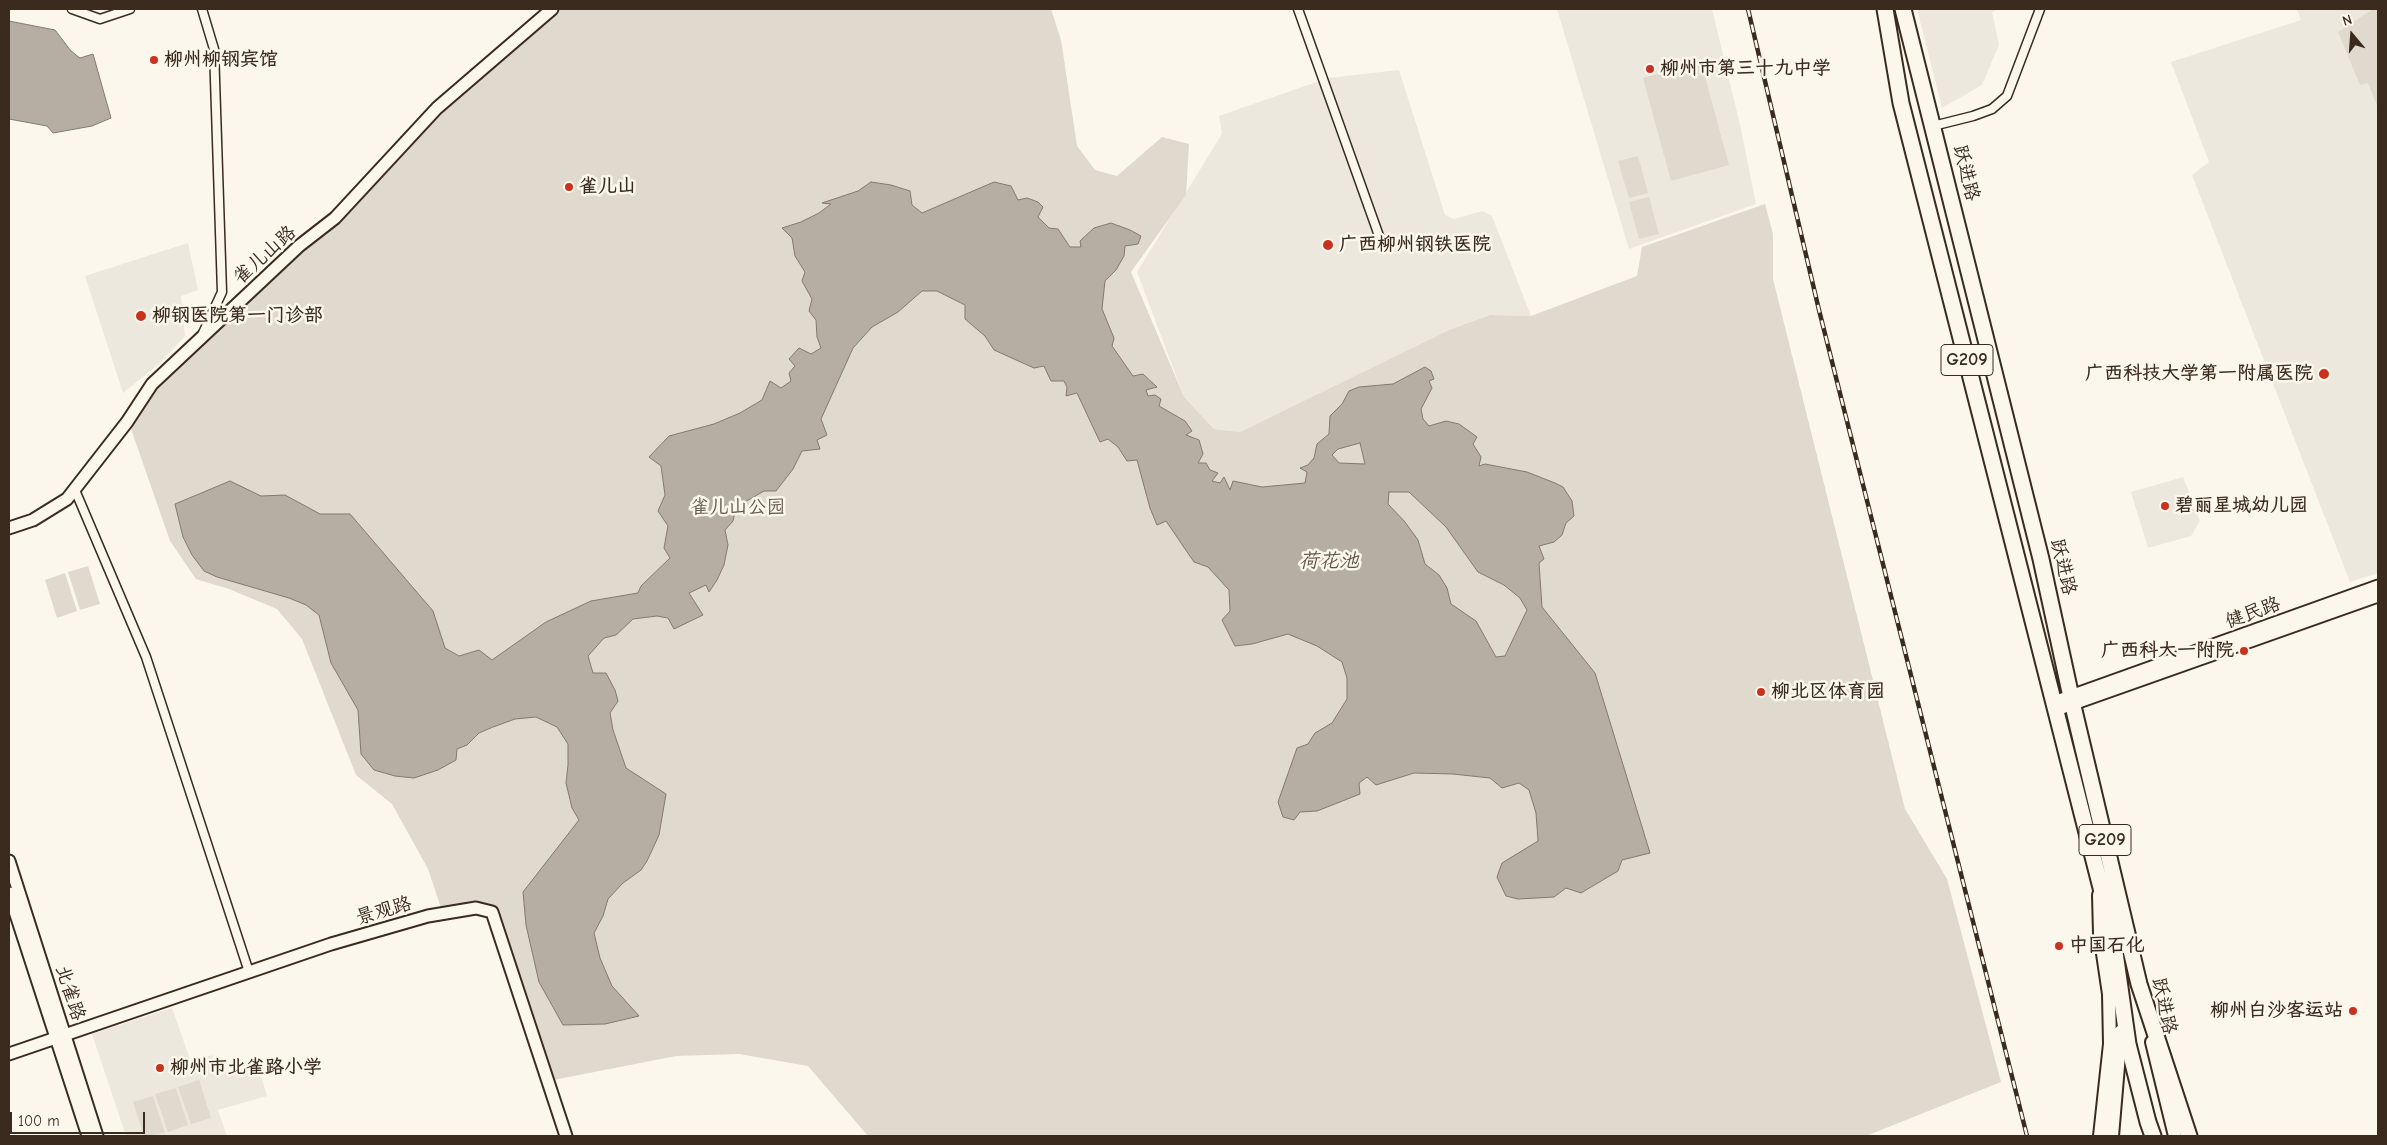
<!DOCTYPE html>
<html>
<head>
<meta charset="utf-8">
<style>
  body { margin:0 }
  #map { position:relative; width:2387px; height:1145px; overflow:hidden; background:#fbf7ec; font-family:"Comic Neue",sans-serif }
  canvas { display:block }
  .frame { position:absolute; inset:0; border:10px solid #3b2a1e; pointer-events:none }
  .north { position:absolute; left:2327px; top:10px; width:50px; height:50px; -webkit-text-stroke:4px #fbf7ec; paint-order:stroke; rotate:342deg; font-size:14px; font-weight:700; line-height:20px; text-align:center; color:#3b2a1e }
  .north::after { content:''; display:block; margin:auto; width:18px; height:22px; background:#3b2a1e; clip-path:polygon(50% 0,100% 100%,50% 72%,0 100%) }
  .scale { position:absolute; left:10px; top:1112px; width:135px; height:22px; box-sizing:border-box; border:2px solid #3b2a1e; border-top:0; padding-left:6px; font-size:15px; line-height:18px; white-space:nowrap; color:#3b2a1e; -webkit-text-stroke:4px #fbf7ec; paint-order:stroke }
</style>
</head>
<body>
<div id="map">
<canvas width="2387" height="1145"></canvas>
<div class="frame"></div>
<div class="north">N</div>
<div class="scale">100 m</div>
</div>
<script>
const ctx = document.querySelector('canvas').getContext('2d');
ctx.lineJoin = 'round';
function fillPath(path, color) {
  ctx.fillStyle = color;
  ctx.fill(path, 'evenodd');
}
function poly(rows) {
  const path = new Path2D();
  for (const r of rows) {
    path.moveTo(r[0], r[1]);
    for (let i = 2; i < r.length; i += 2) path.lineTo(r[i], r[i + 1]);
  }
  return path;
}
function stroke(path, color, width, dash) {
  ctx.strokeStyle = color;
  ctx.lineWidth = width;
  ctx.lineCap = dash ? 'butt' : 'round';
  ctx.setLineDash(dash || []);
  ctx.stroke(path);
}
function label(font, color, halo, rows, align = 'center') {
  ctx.font = font + ' "Comic Neue","LXGW WenKai TC",sans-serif';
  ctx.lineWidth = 5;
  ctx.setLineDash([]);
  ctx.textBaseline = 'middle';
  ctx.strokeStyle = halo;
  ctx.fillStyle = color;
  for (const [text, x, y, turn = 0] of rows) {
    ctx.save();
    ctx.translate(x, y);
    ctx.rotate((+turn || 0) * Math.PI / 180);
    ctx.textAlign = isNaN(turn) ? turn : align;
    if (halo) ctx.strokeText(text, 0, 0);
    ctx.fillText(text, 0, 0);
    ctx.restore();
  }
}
const built = poly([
  [1557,9,1712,9,1741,129,1756,204,1629,249],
  [1917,9,1998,9,1992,12,1999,45,1982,85,1942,108],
  [2297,9,2378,9,2378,573,2350,582,2192,175,2209,162,2171,62,2301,20],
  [1399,70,1445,215,1454,219,1482,211,1492,216,1531,316,1490,315,1449,330,1240,432,1214,429,1184,397,1137,272,1222,134,1219,116,1328,78],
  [188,243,198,290,181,296,185,336,159,364,123,393,85,276],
  [2183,477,2200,521,2191,536,2148,548,2131,492],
  [172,1008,191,1062,212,1055,218,1074,257,1062,267,1096,218,1110,227,1136,126,1136,92,1034]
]);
const green = poly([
  [560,9,1051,9,1061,40,1077,146,1095,170,1117,176,1162,137,1189,144,1186,195,1131,272,1184,397,1214,429,1240,432,1449,330,1490,315,1531,316,1637,276,1642,247,1765,204,1773,234,1773,279,1905,809,1947,879,2001,1082,1866,1136,868,1136,808,1066,739,1054,676,1056,548,1081,492,913,443,914,428,869,392,804,356,775,302,639,277,609,229,589,196,579,170,541,129,423,158,387,439,110],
  [2373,9,2378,9,2378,108,2368,83,2360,85,2338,32],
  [1701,62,1729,165,1671,181,1643,78],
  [1638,156,1648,193,1629,198,1618,161],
  [1649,197,1659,234,1639,239,1629,202],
  [88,566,100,604,80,610,68,572],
  [65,573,77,611,57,618,45,580],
  [199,1080,211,1118,191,1124,178,1087],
  [176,1088,188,1125,168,1132,155,1094],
  [153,1096,165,1133,144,1136,133,1102]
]);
const water = poly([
  [9,21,55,30,71,51,80,58,93,54,111,118,92,126,53,133,47,126,9,119,9,21],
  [871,182,891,185,910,191,912,205,922,213,994,182,1011,186,1018,200,1027,198,1038,202,1043,207,1038,217,1049,228,1058,229,1070,247,1081,247,1080,241,1094,228,1111,223,1130,230,1141,236,1138,244,1125,246,1124,256,1116,270,1105,281,1102,309,1114,338,1112,346,1133,376,1143,374,1157,387,1146,390,1148,396,1155,395,1161,399,1159,406,1185,421,1192,431,1186,435,1199,440,1203,454,1198,463,1206,463,1210,470,1218,473,1212,481,1220,483,1224,477,1230,490,1233,481,1262,487,1305,483,1307,472,1300,468,1308,465,1314,458,1317,444,1329,434,1330,416,1342,404,1349,391,1359,387,1393,384,1425,367,1431,371,1434,379,1429,381,1432,388,1421,409,1423,419,1429,426,1446,421,1459,424,1477,437,1473,444,1481,457,1479,466,1485,464,1527,472,1555,483,1563,487,1572,501,1574,516,1566,523,1562,535,1554,542,1539,546,1544,559,1539,563,1542,607,1595,673,1650,853,1622,860,1618,871,1581,893,1566,888,1554,897,1518,899,1506,896,1497,877,1502,863,1538,841,1536,813,1529,790,1519,783,1502,788,1490,778,1453,774,1414,773,1376,785,1367,777,1359,783,1360,794,1317,811,1300,812,1294,820,1283,817,1278,802,1297,748,1308,744,1315,733,1332,723,1347,699,1347,678,1342,662,1317,646,1288,634,1252,644,1235,646,1222,620,1230,611,1229,590,1208,567,1194,562,1166,521,1157,525,1150,508,1137,460,1127,461,1118,447,1108,439,1100,442,1077,393,1066,396,1067,387,1064,381,1051,381,1044,366,1034,368,994,350,985,336,965,319,965,305,937,291,922,291,898,312,872,327,853,348,821,419,827,435,817,440,820,449,802,451,793,469,776,491,764,491,736,507,733,521,725,530,728,545,724,565,717,580,709,592,706,585,689,593,703,615,674,629,668,618,657,616,633,619,616,635,604,638,588,656,593,673,606,673,615,690,618,701,610,713,613,730,626,768,666,794,659,835,647,861,641,870,623,883,608,899,603,916,594,933,600,958,612,986,639,1016,605,1024,563,1025,539,982,526,925,523,892,579,820,572,808,566,783,568,765,568,744,557,727,536,717,515,719,493,727,479,733,467,745,457,749,456,760,438,770,414,778,395,776,374,770,361,754,358,710,331,663,319,615,306,605,289,598,217,577,204,571,192,555,183,537,175,504,230,481,261,496,285,495,320,514,350,514,433,611,445,648,459,656,479,650,492,660,546,622,591,601,638,593,641,586,670,558,664,548,668,526,658,511,665,495,661,466,649,457,669,436,714,424,740,413,762,400,770,381,781,388,791,381,789,373,795,366,789,359,799,348,811,354,821,348,817,337,816,320,809,311,812,299,802,281,805,272,795,256,792,238,782,228,801,222,819,213,831,204,822,203,858,191,871,182],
  [1360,443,1365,464,1339,463,1332,455,1338,449,1360,443],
  [1389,492,1409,492,1446,527,1478,572,1504,585,1520,598,1527,610,1505,656,1496,657,1476,621,1451,604,1447,588,1439,575,1425,564,1418,540,1405,522,1388,504,1389,492]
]);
const street = poly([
  [72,9,100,19,130,9],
  [202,9,214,49,222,292,203,333],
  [1298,9,1383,247],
  [1933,126,1973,116,1992,109,2007,96,2040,9],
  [75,490,146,657,249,972]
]);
const secondary = poly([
  [9,528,33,520,67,499,127,422,152,384,299,246,335,218,437,108,552,9],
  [2054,702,2378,586],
  [2056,710,2378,596],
  [9,861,97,1136],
  [9,893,88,1136],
  [9,1054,331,944,428,916,476,908,492,912,566,1136]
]);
const primary = poly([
  [2099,895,2100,933,2109,994,2110,1044,2100,1136],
  [2152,1042,2175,1136],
  [2112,1136,2121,1031]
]);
const highway = poly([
  [1885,9,1901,103,2112,931,2128,1044,2148,1122,2153,1136],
  [1903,9,2041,559,2073,706,2139,984,2189,1136]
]);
const rail = poly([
  [1748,9,1819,310,2027,1136]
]);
const markers = [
  [154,60,5,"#c8321e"],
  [1650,69,5,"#c8321e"],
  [569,187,5,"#c8321e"],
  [1328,245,6,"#c8321e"],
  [141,316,6,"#c8321e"],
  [2324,374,6,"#c8321e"],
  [2165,506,5,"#c8321e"],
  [2244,651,5,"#c8321e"],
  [1761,692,5,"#c8321e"],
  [2059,946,5,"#c8321e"],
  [2353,1011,5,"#c8321e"],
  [160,1068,5,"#c8321e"]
];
const shields = [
  [1967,360,52],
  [2105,840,52]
];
const shieldNames = [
  ["G209",1967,360],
  ["G209",2105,840]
];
const poiNames = [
  ["柳州柳钢宾馆",164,60],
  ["柳州市第三十九中学",1660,69],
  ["雀儿山",579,187],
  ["广西柳州钢铁医院",1339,245],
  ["柳钢医院第一门诊部",152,316],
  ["广西科技大学第一附属医院",2313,374,"right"],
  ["碧丽星城幼儿园",2175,506],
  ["广西科大一附院",2234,651,"right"],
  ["柳北区体育园",1771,692],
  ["中国石化",2069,946],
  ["柳州白沙客运站",2343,1011,"right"],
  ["柳州市北雀路小学",170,1068]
];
const streetNames = [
  ["跃进路",1966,173,76],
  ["雀儿山路",265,255,-42],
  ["跃进路",2063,567,77],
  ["健民路",2253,613,-20],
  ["景观路",384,911,-16],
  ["北雀路",70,993,72],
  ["跃进路",2164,1006,78]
];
const parkNames = [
  ["雀儿山公园",738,508]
];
const waterNames = [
  ["荷花池",1329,561]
];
fillPath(built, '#ede8dd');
fillPath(green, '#dfd9ce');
fillPath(water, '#b6aea2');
stroke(water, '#85796d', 1);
stroke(street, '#3b2a1e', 11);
stroke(secondary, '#3b2a1e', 15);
stroke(primary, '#3b2a1e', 16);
stroke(highway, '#3b2a1e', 19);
stroke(street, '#fbf7ec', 8);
stroke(secondary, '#fbf7ec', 11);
stroke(primary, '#fbf7ec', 12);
stroke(highway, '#fbf7ec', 15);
stroke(rail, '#3b2a1e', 4.5);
stroke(rail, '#fbf7ec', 2.5, [8]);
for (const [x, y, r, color] of markers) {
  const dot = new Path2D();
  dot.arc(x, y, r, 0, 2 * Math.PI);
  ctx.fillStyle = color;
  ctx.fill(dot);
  stroke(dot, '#fbf7ec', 2);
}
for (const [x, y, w] of shields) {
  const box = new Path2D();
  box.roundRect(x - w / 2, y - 15.5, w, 31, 4);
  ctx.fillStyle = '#fbf7ec';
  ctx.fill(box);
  stroke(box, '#3b2a1e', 1);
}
label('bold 18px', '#3b2a1e', null, shieldNames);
label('bold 19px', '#3b2a1e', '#fbf7ec', poiNames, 'left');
label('19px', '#3b2a1e', '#fbf7ec', streetNames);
label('19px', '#64564a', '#fbf7ec', parkNames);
label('italic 20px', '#605246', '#fbf7ec', waterNames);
</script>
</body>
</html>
